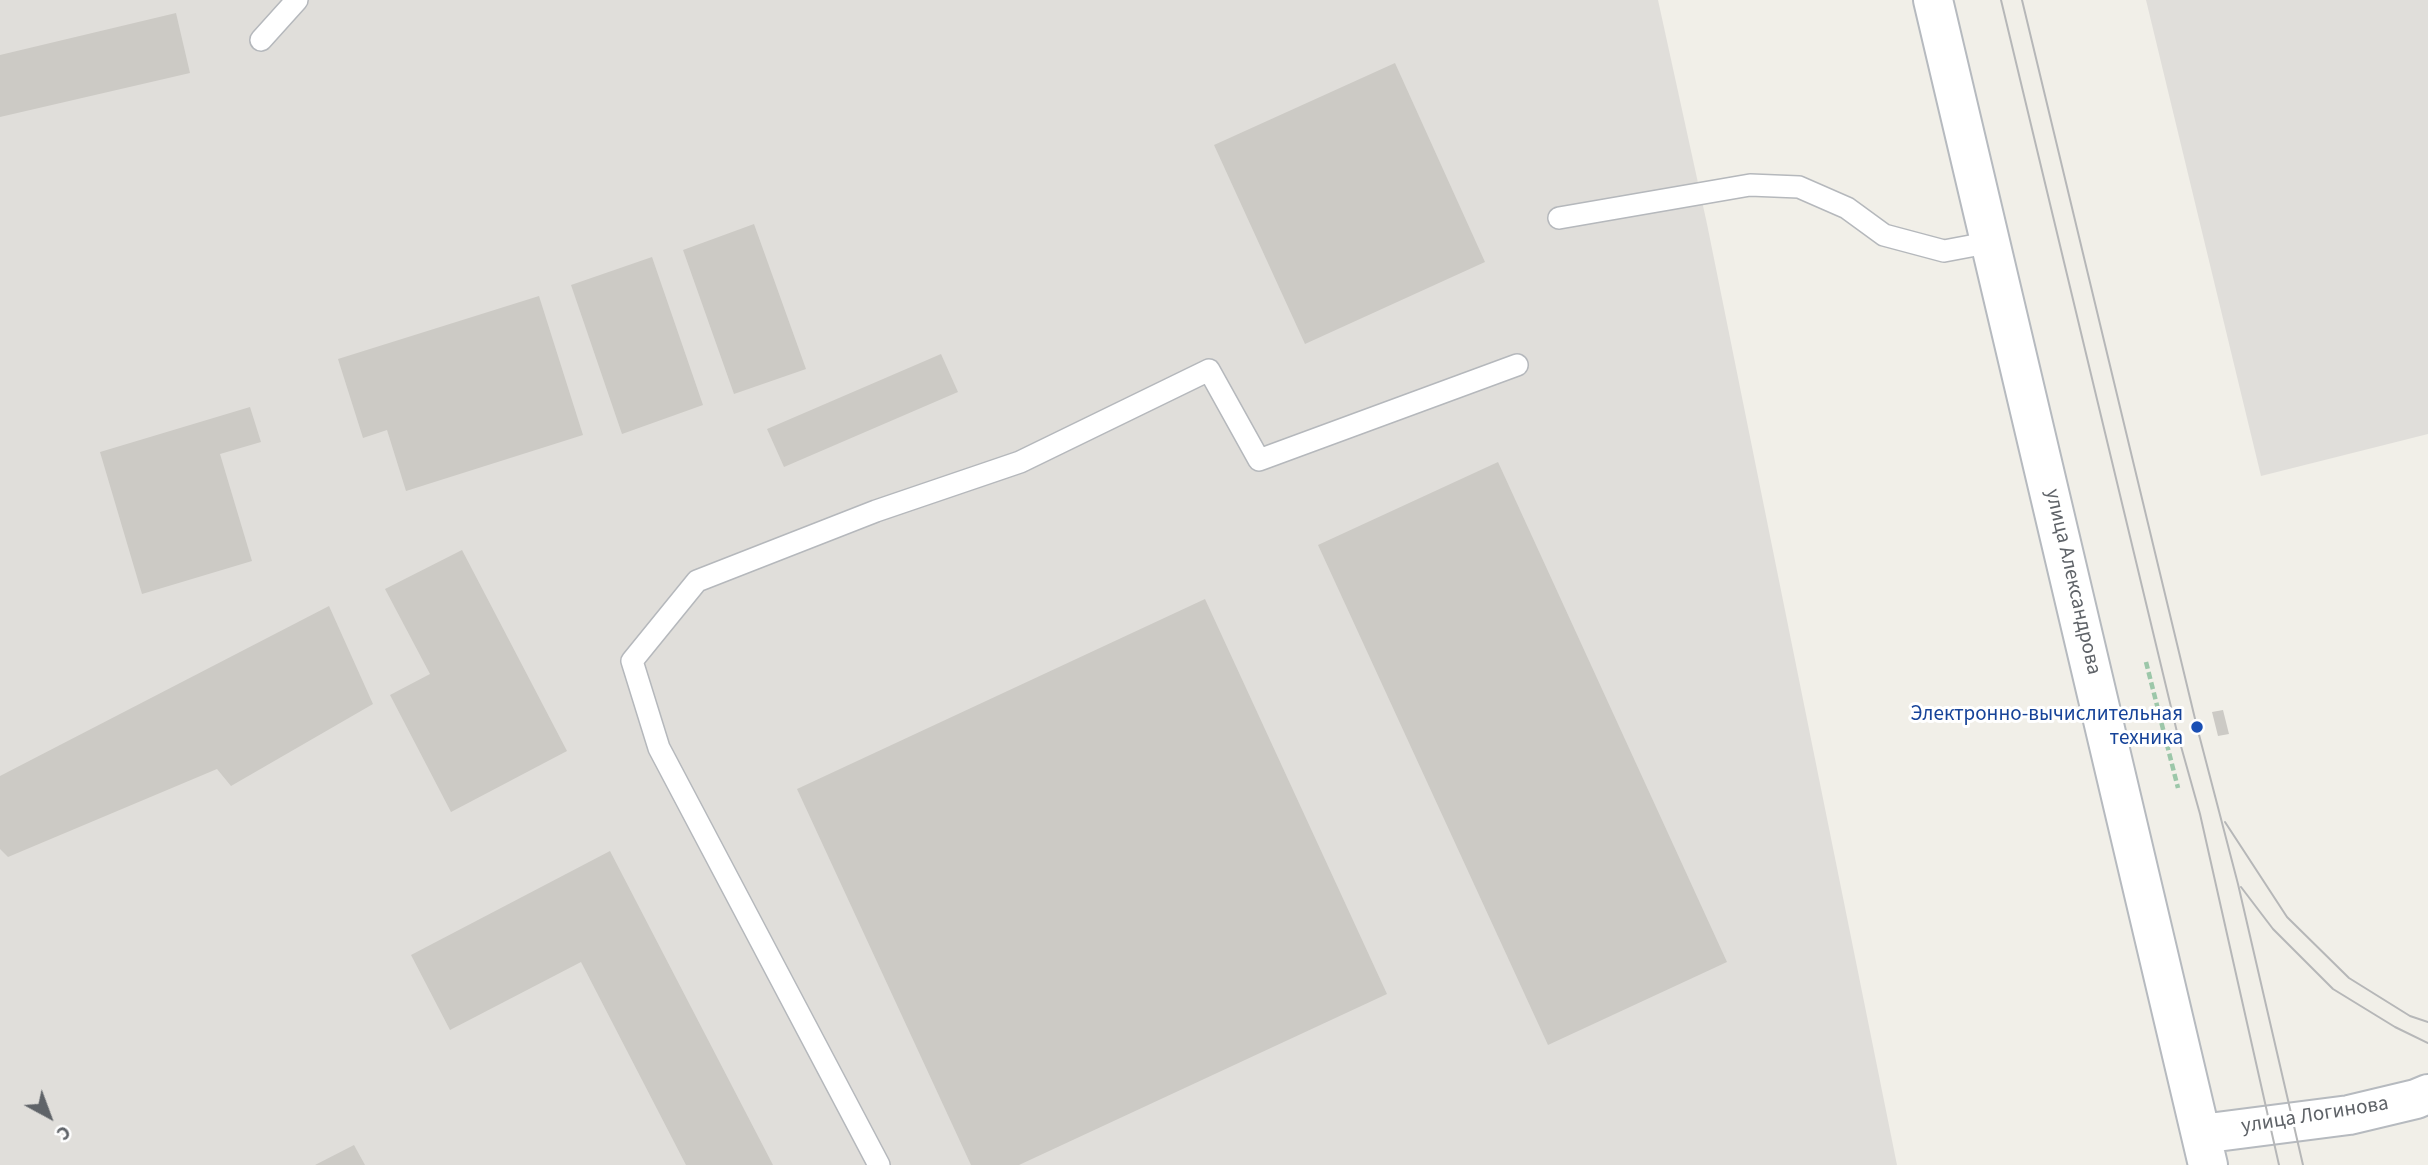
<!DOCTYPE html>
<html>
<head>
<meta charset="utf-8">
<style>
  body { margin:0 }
  #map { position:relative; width:2428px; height:1165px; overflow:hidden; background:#f1efe8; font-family:"Source Sans 3",sans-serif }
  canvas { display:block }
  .north { position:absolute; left:14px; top:1081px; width:70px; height:70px; -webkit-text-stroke:5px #fff; paint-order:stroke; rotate:139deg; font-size:19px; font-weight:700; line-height:28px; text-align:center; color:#5f6368 }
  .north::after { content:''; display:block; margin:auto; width:24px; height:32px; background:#5f6368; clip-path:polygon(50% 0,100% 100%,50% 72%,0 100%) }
</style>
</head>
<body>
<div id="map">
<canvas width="2428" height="1165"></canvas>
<div class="north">С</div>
</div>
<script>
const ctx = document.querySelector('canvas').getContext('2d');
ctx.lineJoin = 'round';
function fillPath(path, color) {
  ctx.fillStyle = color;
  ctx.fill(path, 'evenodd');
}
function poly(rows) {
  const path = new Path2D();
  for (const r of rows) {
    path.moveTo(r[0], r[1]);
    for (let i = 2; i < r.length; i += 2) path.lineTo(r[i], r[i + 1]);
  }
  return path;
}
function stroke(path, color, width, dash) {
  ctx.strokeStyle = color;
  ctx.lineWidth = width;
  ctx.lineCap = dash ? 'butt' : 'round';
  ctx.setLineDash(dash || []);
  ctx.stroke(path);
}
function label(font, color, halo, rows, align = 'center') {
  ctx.font = font + ' "Source Sans 3",sans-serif';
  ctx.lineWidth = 6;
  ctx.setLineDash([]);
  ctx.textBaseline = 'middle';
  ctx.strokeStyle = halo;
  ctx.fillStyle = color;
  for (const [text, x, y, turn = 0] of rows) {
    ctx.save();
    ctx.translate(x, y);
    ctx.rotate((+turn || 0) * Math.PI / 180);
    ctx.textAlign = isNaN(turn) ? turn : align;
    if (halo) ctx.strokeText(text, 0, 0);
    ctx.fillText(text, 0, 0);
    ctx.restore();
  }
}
const industrial = poly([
  [0,0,1658,0,1707,224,1897,1165,0,1165],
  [2146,0,2428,0,2428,434,2261,476]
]);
const building = poly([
  [176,13,190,73,0,117,0,55],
  [1395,63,1485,262,1305,344,1214,145],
  [754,224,806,369,734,394,683,250],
  [652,257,703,405,622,434,571,285],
  [539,296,583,435,406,491,387,430,363,438,338,359],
  [941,354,958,392,784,467,767,429],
  [250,407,261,442,220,454,252,561,142,594,100,452],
  [1498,462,1727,962,1548,1045,1318,545],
  [462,550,567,751,451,812,390,695,430,674,385,589],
  [1205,599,1387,994,1019,1165,971,1165,797,789],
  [329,606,373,704,231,786,217,769,8,857,0,849,0,776],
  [2223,710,2229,734,2218,736,2212,712],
  [610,851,773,1165,686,1165,581,962,450,1030,411,955],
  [354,1145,365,1165,315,1165]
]);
const path = poly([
  [2146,662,2178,788]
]);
const lane = poly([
  [261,40,297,0],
  [1559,218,1750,185,1799,187,1847,208,1884,235,1944,251,1992,242],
  [879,1165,659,748,632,661,697,581,876,511,1020,462,1209,370,1259,460,1517,365]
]);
const secondary = poly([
  [1933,0,2208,1165],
  [2201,1134,2349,1115,2416,1099,2428,1094]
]);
const tram = poly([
  [2001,0,2177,732,2200,814,2279,1165],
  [2022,0,2197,727,2238,884,2303,1165],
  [2225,822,2287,917,2349,978,2410,1016,2428,1022],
  [2241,887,2273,929,2333,989,2395,1027,2428,1043]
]);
const markers = [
  [2197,727,7,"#1a4fb4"]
];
const streetNames = [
  ["улица Александрова",2072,582,77],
  ["улица Логинова",2315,1116,-9]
];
const transitNames = [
  ["Электронно-вычислительная",2183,715],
  ["техника",2183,739]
];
fillPath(industrial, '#e0deda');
fillPath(building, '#cccac5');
stroke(lane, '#b5b8bc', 24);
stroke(secondary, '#b6babf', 42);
stroke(path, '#9cc7a9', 4.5, [7, 3.5]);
stroke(lane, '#fff', 21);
stroke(secondary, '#fff', 38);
stroke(tram, '#b6b7b8', 2);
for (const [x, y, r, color] of markers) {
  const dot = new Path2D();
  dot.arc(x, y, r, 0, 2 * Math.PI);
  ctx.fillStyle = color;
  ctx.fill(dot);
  stroke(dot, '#fff', 2.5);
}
label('21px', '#5f6368', '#fff', streetNames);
label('21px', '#164399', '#fff', transitNames, 'right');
</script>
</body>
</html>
